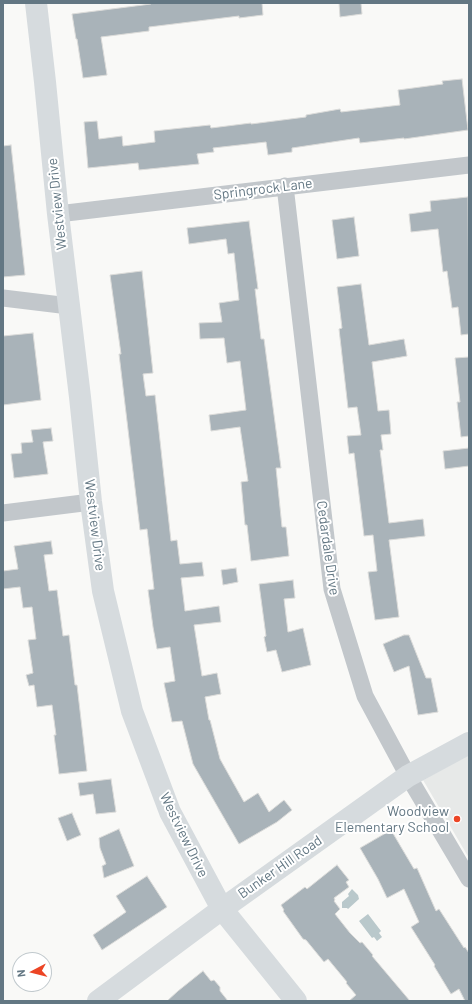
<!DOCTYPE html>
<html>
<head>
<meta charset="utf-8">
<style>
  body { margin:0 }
  #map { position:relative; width:472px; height:1004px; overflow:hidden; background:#f9f9f7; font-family:Barlow,sans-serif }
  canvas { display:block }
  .frame { position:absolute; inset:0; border:4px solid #637783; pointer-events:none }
  .north { position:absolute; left:12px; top:952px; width:40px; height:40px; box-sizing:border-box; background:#fff; border:1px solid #c1c9cd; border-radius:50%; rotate:263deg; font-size:11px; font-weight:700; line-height:16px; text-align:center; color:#637783 }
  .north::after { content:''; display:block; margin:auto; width:14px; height:18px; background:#ec4525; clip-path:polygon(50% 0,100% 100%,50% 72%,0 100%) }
</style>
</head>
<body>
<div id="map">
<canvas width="472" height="1004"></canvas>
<div class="frame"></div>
<div class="north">N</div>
</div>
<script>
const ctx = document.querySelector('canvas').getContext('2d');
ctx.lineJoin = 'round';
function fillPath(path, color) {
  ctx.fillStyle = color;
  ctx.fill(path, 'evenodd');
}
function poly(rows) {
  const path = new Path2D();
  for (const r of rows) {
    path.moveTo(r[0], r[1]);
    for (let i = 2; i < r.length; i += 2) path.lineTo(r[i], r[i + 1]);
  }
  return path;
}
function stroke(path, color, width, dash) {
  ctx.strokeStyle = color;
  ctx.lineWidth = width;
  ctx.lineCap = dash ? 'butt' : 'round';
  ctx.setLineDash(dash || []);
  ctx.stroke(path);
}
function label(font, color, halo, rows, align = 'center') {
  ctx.font = font + ' Barlow,sans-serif';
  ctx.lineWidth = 4;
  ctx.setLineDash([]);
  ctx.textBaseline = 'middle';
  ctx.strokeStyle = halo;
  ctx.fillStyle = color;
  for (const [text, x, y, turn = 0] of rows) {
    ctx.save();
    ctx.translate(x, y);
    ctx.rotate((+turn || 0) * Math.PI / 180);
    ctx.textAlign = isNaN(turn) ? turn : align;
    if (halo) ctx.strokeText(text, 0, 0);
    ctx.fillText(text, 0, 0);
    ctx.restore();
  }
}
const built = poly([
  [469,755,469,858,423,780]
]);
const water = poly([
  [352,889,358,895,359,899,348,909,347,908,342,908,342,902,349,896,348,894],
  [368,914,381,931,379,933,382,937,377,941,374,937,372,938,359,921]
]);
const building = poly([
  [151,3,262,3,263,15,239,18,239,16,149,27,149,31,101,37,107,75,83,78,77,39,76,39,72,14,151,4,151,3],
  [339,3,361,3,362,14,340,17,339,3],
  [462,79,468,130,404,139,404,138,360,143,359,138,292,148,292,152,268,155,266,142,213,148,214,152,197,154,199,164,139,170,138,163,88,168,84,122,97,121,99,139,122,136,123,146,155,142,154,131,210,125,211,128,251,123,251,124,306,117,306,115,340,109,341,112,400,105,398,90,443,84,442,81,462,79],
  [11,145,25,275,3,277,3,146,11,145],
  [468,197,469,334,461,335,458,307,452,308,447,271,443,272,438,229,411,232,409,214,431,211,430,201,468,197],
  [354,217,359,256,337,259,332,220,354,217],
  [249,221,258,289,255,289,261,339,264,339,281,468,276,468,282,527,286,527,289,556,251,561,247,525,245,525,241,482,248,481,240,427,211,431,209,415,246,410,240,361,227,363,224,338,200,339,199,323,222,322,219,303,239,300,234,253,228,254,226,239,189,244,187,228,249,221],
  [142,271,153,373,143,374,146,396,155,395,171,541,177,540,180,564,202,562,204,576,181,578,185,611,219,606,221,622,194,625,202,676,217,673,221,694,205,697,209,720,210,720,220,759,244,802,258,793,269,812,284,800,292,810,277,822,239,844,193,764,182,721,172,722,164,683,175,681,170,647,157,649,153,627,148,590,154,589,147,529,140,530,119,354,121,354,110,275,142,271],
  [361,284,369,345,404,339,407,356,372,362,378,411,389,410,391,434,381,435,383,450,380,450,389,523,423,519,425,536,389,540,399,617,375,620,368,572,377,571,373,535,364,536,354,453,349,454,347,436,361,435,357,407,348,408,339,329,342,328,337,287,361,284],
  [33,333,41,400,3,405,3,336,33,333],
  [469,357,469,436,461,437,457,402,460,402,455,358,469,357],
  [51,428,53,441,43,442,48,474,14,478,11,454,22,453,21,443,33,442,31,430,51,428],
  [469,448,469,466,445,469,443,451,469,448],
  [51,541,53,554,44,555,49,591,57,590,63,636,69,635,75,685,77,685,87,771,59,774,54,735,56,735,52,705,37,707,34,685,29,686,26,675,33,673,28,640,36,639,32,607,23,608,20,587,3,589,3,571,18,569,14,546,51,541],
  [236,568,238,582,223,585,221,570,236,568],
  [293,580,295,598,284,599,288,632,303,628,311,665,282,672,276,650,267,652,264,637,266,636,259,584,293,580],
  [404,635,409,635,426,678,431,678,438,712,418,715,409,666,394,672,383,644,404,635],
  [111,779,116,812,96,814,93,794,80,796,78,783,111,779],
  [72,813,81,835,67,841,58,818,72,813],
  [119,829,134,866,104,878,102,866,106,864,100,848,99,838,119,829],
  [391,830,414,869,417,868,436,911,439,909,464,948,465,947,469,953,469,1001,465,1001,459,989,451,994,434,966,435,965,411,927,419,922,404,889,387,898,378,879,360,848,391,830],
  [337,865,349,880,346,882,349,887,334,898,335,900,334,901,340,909,335,914,350,933,360,943,362,942,373,955,372,956,410,1001,349,1001,356,995,346,983,347,982,328,959,324,962,306,940,303,939,283,911,284,910,281,905,305,887,307,889,337,865],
  [147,876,167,907,102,950,93,935,126,912,116,896,147,876],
  [203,971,211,981,214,980,220,987,220,991,228,1001,167,1001,178,991,203,971]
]);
const street = poly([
  [285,186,332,589,365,696,408,776,469,879],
  [58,214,469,165],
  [3,298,69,306],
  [3,513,91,502]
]);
const secondary = poly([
  [36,3,45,82,58,214,80,397,91,502,103,591,132,711,170,812,222,909,296,1001],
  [98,1001,222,909,408,776,469,743]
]);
const markers = [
  [457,819,4,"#ec4525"]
];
const streetNames = [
  ["Springrock Lane",263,189,-7],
  ["Westview Drive",57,204,-96],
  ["Westview Drive",95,525,83],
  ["Cedardale Drive",328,548,82],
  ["Westview Drive",184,835,64],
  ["Bunker Hill Road",280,867,-35]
];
const poiNames = [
  ["Woodview",449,811],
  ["Elementary School",449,827]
];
fillPath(built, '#e7e9e8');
fillPath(water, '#b9c8cb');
fillPath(building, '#a9b3b9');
stroke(building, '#dbdbd9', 1);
stroke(street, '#c2c7cb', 17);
stroke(secondary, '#d6dbde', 22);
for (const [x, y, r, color] of markers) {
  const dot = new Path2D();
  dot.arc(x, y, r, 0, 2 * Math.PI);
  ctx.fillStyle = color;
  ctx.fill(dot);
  stroke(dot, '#fff', 1.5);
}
label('14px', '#637783', '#fff', streetNames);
label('14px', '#637783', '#fff', poiNames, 'right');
</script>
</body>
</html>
